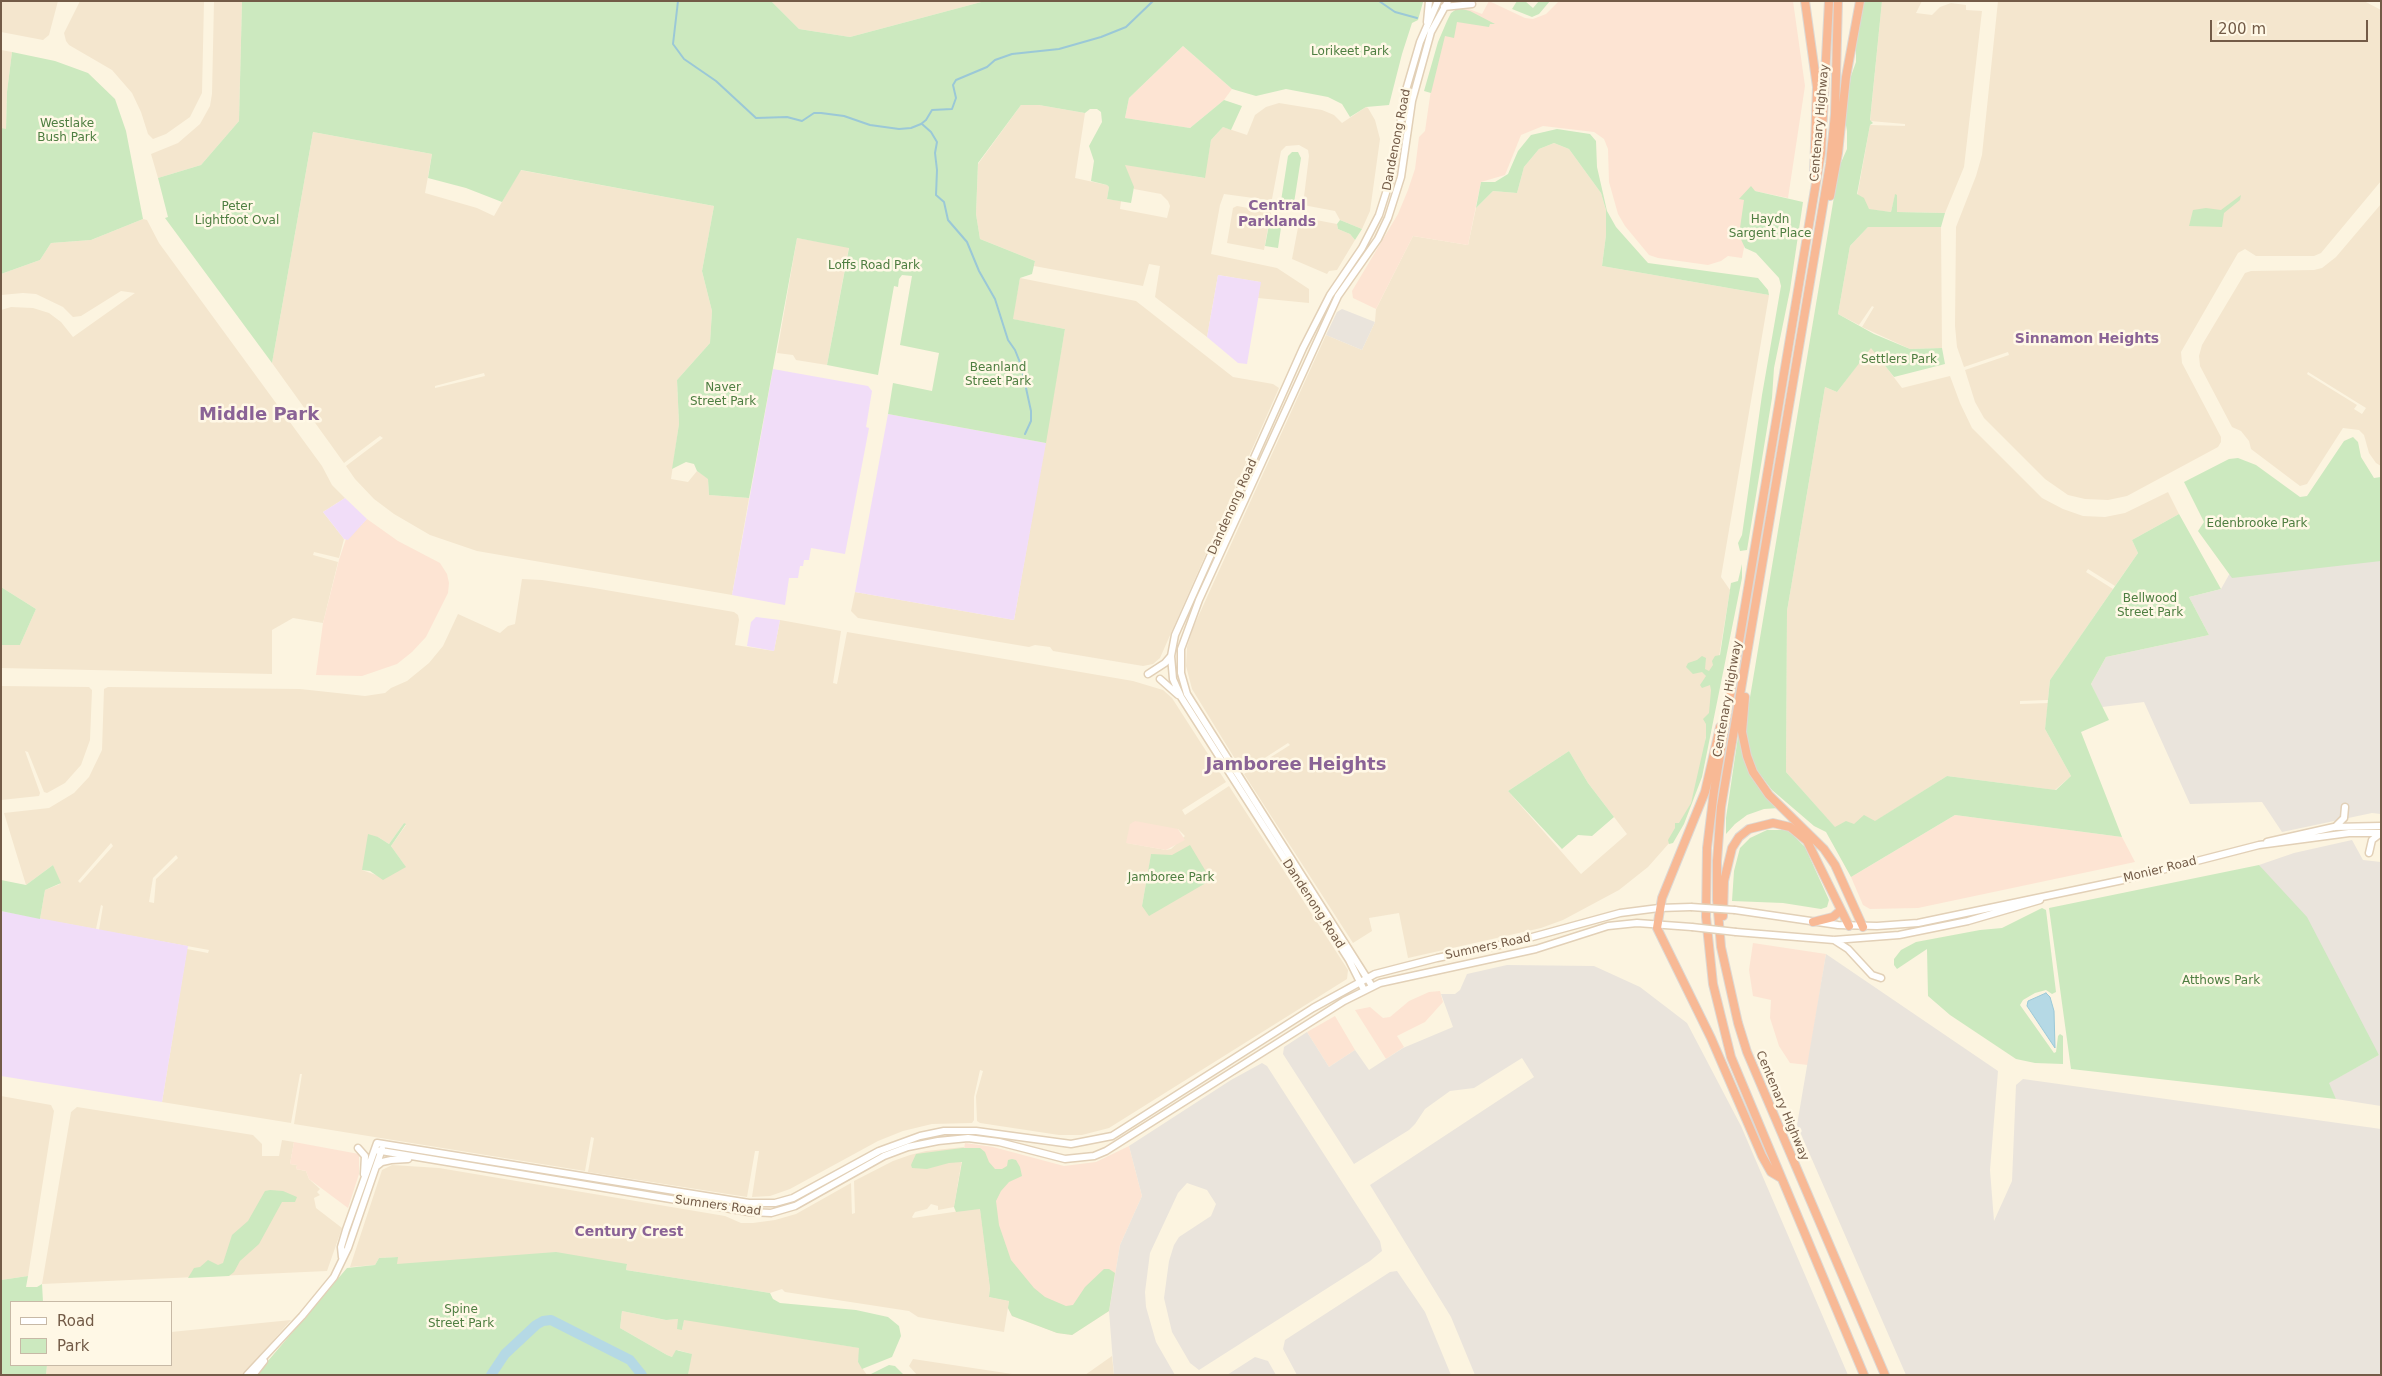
<!DOCTYPE html>
<html>
<head>
<meta charset="utf-8">
<style>
  body { margin:0 }
  #map { position:relative; width:2382px; height:1376px; overflow:hidden; background:#fcf4e0; font-family:"DejaVu Sans",sans-serif }
  canvas { display:block }
  .frame { position:absolute; inset:0; border:2px solid #735b47; pointer-events:none }
  .legend { position:absolute; left:10px; top:1301px; width:162px; height:65px; box-sizing:border-box; background:#fff8e6; border:1px solid #c7b9a6; margin:0; padding:6px 9px; list-style:none; font-size:15px; color:#735b47 }
  .legend li { display:flex; align-items:center; gap:10px; height:25px }
  .legend b { width:25px; border:1px solid #c7b9a6 }
  .scale { position:absolute; left:2210px; top:20px; width:158px; height:22px; box-sizing:border-box; border:2px solid #735b47; border-top:0; padding-left:6px; font-size:15px; line-height:18px; white-space:nowrap; color:#735b47; -webkit-text-stroke:4px #fff8e6; paint-order:stroke }
</style>
</head>
<body>
<div id="map">
<canvas width="2382" height="1376"></canvas>
<div class="frame"></div>
<ul class="legend">
<li><b style="height:6px;background:#fff"></b>Road</li>
<li><b style="height:14px;background:#cce9bf"></b>Park</li>
</ul>
<div class="scale">200 m</div>
</div>
<script>
const ctx = document.querySelector('canvas').getContext('2d');
ctx.lineJoin = 'round';
function fillPath(path, color) {
  ctx.fillStyle = color;
  ctx.fill(path, 'evenodd');
}
function poly(rows) {
  const path = new Path2D();
  for (const r of rows) {
    path.moveTo(r[0], r[1]);
    for (let i = 2; i < r.length; i += 2) path.lineTo(r[i], r[i + 1]);
  }
  return path;
}
function stroke(path, color, width, dash) {
  ctx.strokeStyle = color;
  ctx.lineWidth = width;
  ctx.lineCap = dash ? 'butt' : 'round';
  ctx.setLineDash(dash || []);
  ctx.stroke(path);
}
function label(font, color, halo, rows, align = 'center') {
  ctx.font = font + ' "DejaVu Sans",sans-serif';
  ctx.lineWidth = 5;
  ctx.setLineDash([]);
  ctx.textBaseline = 'middle';
  ctx.strokeStyle = halo;
  ctx.fillStyle = color;
  for (const [text, x, y, turn = 0] of rows) {
    ctx.save();
    ctx.translate(x, y);
    ctx.rotate((+turn || 0) * Math.PI / 180);
    ctx.textAlign = isNaN(turn) ? turn : align;
    if (halo) ctx.strokeText(text, 0, 0);
    ctx.fillText(text, 0, 0);
    ctx.restore();
  }
}
const residential = poly([
  [1,1,58,1,49,35,43,40,1,32],
  [80,1,204,1,202,93,190,117,166,134,153,139,148,134,141,112,132,93,112,70,69,45,66,41,64,33],
  [214,1,242,1,239,121,201,165,158,178,151,154,178,143,200,124,210,106,212,94],
  [771,1,985,1,850,37,799,29],
  [1882,1,1922,1,1916,13,1932,15,1940,7,1951,3,1966,5,1966,10,1982,11,1964,167,1945,213,1897,212,1897,195,1895,195,1891,212,1855,208,1870,125,1905,126,1905,124,1870,121],
  [1998,1,2364,1,2381,10,2381,181,2321,253,2314,256,2256,256,2245,249,2238,253,2181,352,2182,363,2221,437,2221,442,2218,447,2127,496,2108,500,2085,499,2068,495,2045,479,1984,418,1975,402,1965,370,2009,355,2008,352,1964,367,1957,347,1955,326,1956,227,1976,176,1982,155],
  [1,50,12,52,7,92,6,130,1,128],
  [1279,103,1322,110,1334,115,1342,123,1366,107,1368,108,1375,120,1380,139,1370,211,1362,229,1340,220,1335,211,1303,205,1309,156,1308,150,1299,145,1286,146,1281,151,1272,199,1268,200,1224,194,1220,205,1211,254,1277,268,1309,289,1309,303,1258,298,1260,282,1218,275,1207,337,1155,297,1160,266,1149,264,1143,286,1034,266,1035,261,980,239,976,214,978,164,1021,105,1039,105,1085,113,1075,178,1107,185,1109,187,1107,199,1121,201,1120,209,1167,218,1170,206,1168,201,1161,194,1134,189,1124,164,1204,178,1211,140,1223,127,1247,135,1255,115,1266,107],
  [313,132,432,154,425,193,477,208,494,216,520,170,714,206,702,271,712,311,710,343,677,380,679,424,671,479,688,482,697,471,708,478,709,495,749,498,732,595,477,551,430,535,394,514,374,499,355,479,346,466,383,438,380,436,344,463,272,363],
  [484,373,485,376,435,388,435,386],
  [1554,143,1569,149,1601,193,1606,210,1606,235,1602,266,1769,295,1721,577,1730,590,1701,767,1691,803,1671,841,1648,867,1619,890,1563,920,1541,928,1408,958,1399,913,1369,918,1372,931,1353,943,1244,774,1290,745,1288,743,1243,772,1192,689,1186,666,1187,647,1193,628,1326,335,1362,350,1375,322,1376,309,1413,236,1468,245,1476,208,1493,191,1517,193,1524,167,1539,149],
  [1569,751,1588,783,1627,834,1581,874,1508,791],
  [2381,204,2381,466,2376,463,2369,453,2364,435,2359,430,2343,428,2307,484,2300,486,2251,449,2249,441,2241,431,2232,427,2200,366,2199,356,2202,345,2245,273,2251,271,2314,270,2322,268,2336,257],
  [2308,372,2366,408,2362,414,2354,409,2357,405,2307,374],
  [1237,206,1271,212,1264,250,1227,243,1233,208],
  [1300,217,1337,224,1338,229,1350,234,1355,240,1337,270,1329,271,1327,274,1292,259],
  [143,219,147,220,159,243,322,466,332,485,345,498,323,512,344,539,339,558,314,552,313,555,338,562,323,623,293,618,272,630,272,674,1,668,1,645,20,645,36,609,1,587,1,310,11,307,33,308,49,313,61,322,73,337,135,293,121,291,81,316,73,317,63,307,36,294,23,293,1,295,1,274,40,260,51,243,91,240],
  [1868,227,1941,227,1942,348,1910,349,1862,327,1874,307,1872,306,1859,325,1838,314,1850,246],
  [797,238,849,247,827,365,796,360,793,355,777,353],
  [1020,278,1136,301,1233,377,1273,384,1279,388,1160,658,1153,664,1143,666,1053,651,1050,647,1035,645,1029,647,858,618,851,611,855,592,1014,620,1065,329,1012,319],
  [1871,347,1902,388,1950,376,1960,403,1972,428,2042,498,2063,509,2083,516,2105,517,2125,513,2168,492,2179,514,2132,540,2138,553,2115,586,2088,569,2086,572,2113,589,2050,680,2048,700,2020,701,2020,704,2048,703,2045,729,2071,776,2055,790,1947,776,1846,840,1786,772,1787,611,1825,387,1837,392],
  [522,579,542,580,594,588,734,612,738,615,739,620,735,645,774,651,780,620,841,631,833,683,837,684,847,632,1133,681,1163,690,1172,698,1226,782,1182,810,1185,815,1229,786,1348,970,1347,979,1109,1128,1082,1135,1059,1135,980,1123,977,1121,976,1096,983,1071,980,1070,974,1097,974,1120,972,1123,932,1124,903,1131,878,1141,790,1189,770,1196,752,1197,759,1151,755,1151,747,1197,588,1172,594,1138,591,1137,585,1171,294,1124,302,1074,300,1074,291,1123,162,1102,187,949,208,953,209,950,99,930,103,906,101,905,96,929,40,919,45,890,60,884,53,865,26,885,4,813,49,808,74,793,89,777,102,750,104,689,108,687,300,689,365,696,385,693,391,688,407,681,429,663,443,646,458,614,500,633,508,626,515,624],
  [404,823,406,825,391,846,405,866,376,875,362,870,378,837,389,844],
  [1178,829,1185,836,1171,849,1166,850,1127,843],
  [111,843,113,846,80,883,78,881],
  [176,855,178,858,156,879,154,903,149,902,153,878],
  [1151,855,1172,855,1142,906],
  [1,686,89,687,92,690,90,740,81,765,65,783,47,793,44,792,28,752,25,751,40,793,39,796,1,800],
  [1,1096,51,1105,54,1111,28,1276,1,1280],
  [77,1107,253,1135,262,1144,262,1156,279,1156,282,1140,294,1142,290,1164,297,1165,296,1169,306,1171,309,1179,320,1189,317,1192,320,1195,314,1198,316,1208,342,1228,327,1271,42,1284,71,1112],
  [964,1147,954,1207,938,1210,938,1206,931,1204,927,1209,915,1212,912,1217,913,1218,980,1208,990,1288,989,1297,1009,1301,1004,1332,918,1317,909,1311,785,1292,782,1289,770,1293,626,1270,627,1265,396,1264,397,1257,379,1258,375,1265,350,1267,382,1170,392,1165,439,1168,725,1216,741,1223,753,1223,775,1220,796,1214,851,1183,852,1214,855,1213,854,1181,893,1161,910,1155,926,1151],
  [622,1311,666,1320,678,1319,682,1330,684,1319,860,1348,858,1362,867,1375,688,1375,691,1354,678,1350,672,1357,667,1355,620,1328],
  [291,1320,243,1375,46,1375,47,1365,171,1365,171,1332],
  [1112,1356,1114,1375,1085,1375],
  [913,1359,1019,1375,917,1375,909,1366]
]);
const commercial = poly([
  [1489,1,1525,18,1533,19,1546,14,1559,1,1793,1,1805,86,1788,198,1755,191,1742,258,1728,256,1721,261,1708,265,1658,258,1649,255,1625,226,1618,214,1609,182,1608,149,1604,139,1594,132,1543,126,1521,135,1505,175,1481,182,1468,245,1413,236,1376,309,1353,298,1352,291,1398,214,1408,190,1415,169,1419,137,1425,131,1436,55,1449,21,1458,9,1469,9,1482,14],
  [1183,46,1232,89,1224,100,1190,128,1125,118,1129,98],
  [367,519,398,541,440,563,447,574,449,583,448,593,426,637,412,652,397,664,362,676,316,675,323,623,339,560,346,539],
  [1955,815,2122,837,2135,862,1918,908,1870,909,1863,905,1851,877],
  [1135,821,1178,829,1185,840,1166,850,1126,843,1130,824],
  [1753,943,1826,954,1808,1065,1790,1063,1779,1046,1770,1018,1771,1000,1753,996,1749,970],
  [1440,991,1443,1002,1425,1022,1397,1036,1404,1047,1386,1059,1355,1010,1370,1007,1383,1018,1390,1017,1409,1001,1429,992],
  [1335,1016,1355,1050,1329,1067,1307,1032],
  [294,1142,359,1154,359,1174,348,1208,309,1179,306,1171,296,1169,297,1165,290,1164],
  [965,1143,993,1147,1064,1166,1096,1162,1129,1146,1142,1196,1120,1245,1109,1311,1072,1335,1057,1333,1012,1316,1008,1308,1009,1301,989,1297,990,1288,980,1209,956,1212,954,1207]
]);
const industrial = poly([
  [1342,309,1375,322,1362,350,1326,335,1337,312],
  [2381,558,2381,814,2372,813,2282,832,2262,802,2190,804,2144,702,2102,707,2091,684,2106,657,2209,635,2189,597,2221,589,2230,573],
  [2352,840,2363,860,2381,862,2381,1106,2336,1099,2328,1083,2379,1055,2259,865,2294,853],
  [1826,954,1998,1071,1990,1170,1994,1221,2012,1181,2016,1085,2023,1079,2381,1129,2381,1375,1906,1375,1797,1125],
  [1507,965,1594,966,1640,987,1687,1023,1741,1126,1848,1375,1475,1375,1451,1317,1370,1185,1534,1077,1522,1058,1474,1088,1450,1091,1425,1109,1415,1124,1409,1130,1354,1164,1283,1054,1284,1047,1307,1032,1329,1067,1355,1050,1369,1070,1403,1048,1453,1027,1441,994,1455,994,1460,990,1467,974],
  [1262,1063,1267,1066,1380,1241,1382,1251,1370,1261,1199,1370,1190,1363,1172,1332,1164,1298,1169,1261,1174,1245,1179,1237,1211,1216,1216,1204,1207,1190,1187,1183,1178,1193,1150,1253,1145,1292,1146,1307,1156,1342,1175,1375,1114,1375,1109,1311,1120,1245,1142,1196,1129,1146,1231,1080],
  [1397,1271,1425,1312,1451,1375,1297,1375,1283,1349,1285,1340,1390,1272],
  [1255,1357,1268,1361,1276,1375,1227,1375]
]);
const education = poly([
  [1218,275,1261,282,1247,364,1238,363,1207,337],
  [773,369,868,386,872,391,866,427,869,428,845,554,811,548,809,560,804,560,803,566,800,566,798,578,789,578,785,605,732,595],
  [888,414,1046,443,1014,620,855,592],
  [345,498,367,519,348,540,344,539,323,512],
  [756,617,780,620,774,651,747,646,751,622],
  [1,911,188,946,162,1102,1,1076]
]);
const green = poly([
  [242,1,771,1,799,29,850,37,985,1,1423,2,1418,20,1412,23,1402,54,1389,105,1366,107,1350,117,1342,104,1328,97,1286,89,1256,96,1232,89,1183,46,1129,98,1125,118,1190,128,1224,100,1242,106,1231,130,1223,127,1211,140,1205,178,1125,165,1134,187,1131,203,1107,199,1109,187,1107,185,1091,181,1094,161,1089,146,1102,122,1101,112,1097,109,1090,109,1085,113,1039,105,1021,105,978,163,976,214,980,239,1035,261,1032,274,1020,278,1013,319,1065,329,1046,443,888,414,893,383,932,391,939,353,900,345,912,276,902,275,899,279,898,287,894,286,878,375,827,365,849,248,797,238,749,498,709,495,708,479,697,471,694,464,686,462,672,469,679,424,677,380,710,343,712,311,702,271,714,206,521,170,502,202,466,188,428,178,432,154,313,132,272,363,165,218,168,217,158,178,201,165,239,121],
  [1517,1,1525,1,1533,8,1539,1,1550,1,1539,14,1532,17,1512,9],
  [1864,1,1882,1,1870,120,1873,123,1870,125,1857,194,1864,198,1869,209,1891,212,1895,194,1897,195,1897,212,1945,213,1941,227,1868,227,1850,246,1838,314,1874,334,1910,349,1942,348,1945,364,1894,377,1871,348,1837,392,1825,387,1787,611,1786,772,1835,827,1846,821,1854,824,1864,815,1875,821,1947,776,2056,790,2071,776,2045,729,2050,680,2138,553,2132,540,2179,514,2221,589,2189,597,2209,635,2106,657,2091,684,2109,720,2081,732,2122,837,1955,815,1851,877,1826,832,1814,826,1772,790,1755,768,1747,747,1745,727,1839,167,1847,149,1847,131,1845,120,1851,76,1856,62,1856,40],
  [1458,8,1470,11,1495,24,1490,24,1489,27,1457,22,1454,38,1445,36,1431,93,1424,91,1438,42,1447,21,1451,13],
  [12,52,55,61,88,73,115,99,126,131,143,219,91,240,51,243,40,260,1,274,1,128,6,129,7,92],
  [1557,129,1590,134,1596,141,1597,167,1607,211,1616,227,1648,263,1758,278,1768,290,1769,295,1602,266,1606,235,1606,210,1601,193,1569,149,1554,143,1539,149,1524,167,1517,193,1493,191,1476,208,1481,182,1495,182,1508,174,1518,151,1531,135],
  [1292,152,1298,152,1301,158,1294,203,1288,207,1282,205,1281,201,1288,156],
  [1751,186,1755,191,1803,202,1790,290,1774,368,1772,398,1747,550,1740,551,1738,543,1742,535,1762,395,1781,286,1779,278,1756,253,1745,248,1739,235,1744,200,1739,199],
  [2241,195,2240,200,2224,213,2222,227,2189,226,2193,210,2206,208,2221,210],
  [1270,219,1282,221,1278,248,1265,246],
  [1340,220,1362,229,1355,240,1350,234,1338,229,1337,224],
  [2353,437,2358,442,2361,457,2374,478,2381,477,2381,561,2232,578,2198,531,2204,522,2184,482,2229,459,2238,458,2256,465,2300,497,2307,496,2344,441],
  [1742,564,1742,578,1702,777,1684,824,1673,843,1669,844,1668,840,1675,828,1675,823,1679,823,1691,803,1706,737,1706,724,1703,719,1709,713,1711,690,1710,685,1702,688,1700,685,1706,676,1702,672,1693,674,1686,667,1688,663,1697,660,1702,656,1706,658,1705,669,1709,671,1713,665,1712,661,1715,656,1720,655,1731,583,1738,581],
  [1,587,36,609,20,645,1,645],
  [1739,730,1744,758,1756,784,1779,808,1764,809,1747,815,1735,824,1726,834,1726,818],
  [1569,751,1588,783,1614,817,1592,836,1578,835,1562,849,1508,791],
  [404,823,406,824,391,846,406,867,383,880,370,871,362,870,368,834,378,837,389,844],
  [1767,830,1788,830,1805,847,1829,900,1827,907,1821,909,1783,903,1732,901,1734,871,1740,848,1750,838],
  [1190,845,1211,880,1149,916,1142,906,1151,854,1172,855],
  [53,865,61,883,45,890,40,919,1,911,1,880,26,885],
  [2259,865,2307,917,2379,1055,2329,1083,2336,1099,2071,1069,2049,908],
  [2042,908,2046,910,2056,992,2052,994,2046,990,2035,993,2023,1000,2020,1005,2054,1053,2056,1052,2058,1036,2060,1034,2063,1036,2063,1064,2035,1063,2016,1059,1950,1015,1928,996,1927,949,1897,969,1894,965,1894,959,1901,950,1916,942,1980,930,2002,928],
  [962,1148,980,1148,985,1152,989,1162,995,1169,1002,1169,1007,1166,1008,1160,1012,1159,1016,1160,1020,1167,1022,1176,1009,1182,1001,1191,996,1201,999,1225,1011,1260,1034,1288,1045,1297,1066,1306,1073,1305,1085,1287,1104,1269,1109,1269,1115,1273,1109,1311,1072,1335,1057,1333,1012,1316,1008,1308,1009,1301,989,1297,990,1288,980,1209,956,1212,954,1207,962,1162,949,1163,927,1169,912,1168,911,1165,916,1154],
  [270,1190,283,1191,297,1197,295,1202,282,1202,259,1244,240,1261,234,1272,229,1276,188,1278,194,1268,200,1267,208,1260,218,1265,223,1263,232,1235,248,1221,265,1191],
  [556,1252,627,1264,626,1270,770,1293,773,1299,780,1303,856,1310,888,1317,899,1326,901,1336,892,1357,862,1369,858,1362,859,1348,684,1320,682,1330,677,1329,678,1319,666,1320,622,1311,620,1328,667,1355,672,1357,676,1350,692,1354,688,1375,256,1375,347,1268,375,1265,379,1258,398,1257,397,1264],
  [28,1276,26,1287,37,1287,42,1284,43,1302,11,1302,11,1365,47,1365,46,1375,1,1375,1,1280],
  [889,1365,895,1366,904,1375,869,1375]
]);
const water = poly([
  [2046,993,2050,997,2054,1011,2055,1048,2027,1006,2028,1001,2046,993]
]);
const stream = poly([
  [678,1,673,44,684,59,716,81,756,118,787,117,802,121,814,113,821,113,844,116,870,125,899,129,911,128,921,124,926,120,932,110,952,109,956,98,953,85,956,80,987,67,995,60,1012,54,1059,49,1101,37,1126,27,1153,1],
  [1379,1,1395,12,1417,18],
  [922,124,931,132,937,142,935,153,937,170,936,195,944,202,948,220,967,242,979,271,995,299,1008,340,1015,350,1021,365,1031,411,1031,421,1025,434]
]);
const river = poly([
  [491,1375,505,1354,536,1325,543,1321,551,1320,630,1360,642,1375]
]);
const secondary = poly([
  [1444,7,1472,4],
  [1427,22,1429,1],
  [1148,674,1165,663,1171,656],
  [1160,679,1178,695],
  [2335,827,2344,818,2345,807],
  [2267,842,2334,827,2381,826],
  [2369,853,2372,840,2381,833],
  [1735,910,1838,925,1877,926,1918,923,2123,880,2259,845,2349,833,2381,833],
  [1736,932,1834,940,1899,935,1968,921,2040,900],
  [1834,940,1848,949,1872,975,1881,978],
  [1372,986,1187,694,1181,673,1181,649,1199,600,1338,296,1378,239,1388,218,1401,177,1412,101,1431,32,1448,1],
  [1364,990,1349,960,1181,697,1173,679,1171,656,1175,635,1303,348,1330,295,1362,248,1379,215,1391,177,1406,90,1420,42,1438,1],
  [358,1148,365,1156,364,1174],
  [375,1150,749,1212,771,1213,795,1206,884,1156,908,1147,938,1141,968,1138,999,1142,1065,1159,1094,1156,1106,1151,1344,1001,1380,983,1536,949,1608,926,1637,923,1692,927],
  [377,1166,382,1162,391,1160,408,1159],
  [342,1257,341,1247,346,1230,377,1143,749,1203,775,1203,793,1198,879,1151,920,1136,944,1131,976,1131,1071,1144,1112,1136,1313,1008,1375,974,1437,958,1514,942,1620,913,1659,908,1691,907],
  [247,1375,302,1316,334,1277,348,1248,382,1149],
  [253,1375,264,1361]
]);
const motorway = poly([
  [1805,1,1817,87,1814,175],
  [1829,1,1821,153,1714,791,1707,848,1706,917,1713,984,1731,1057,1864,1375],
  [1838,1,1835,114,1830,164,1721,807,1717,861,1717,900,1721,947,1738,1023,1747,1052,1885,1375],
  [1830,196,1838,153,1846,77,1860,1],
  [1745,697,1742,732,1747,756,1753,772,1769,795,1824,849,1835,865,1863,927],
  [1720,727,1705,792,1662,898,1657,928,1711,1038,1762,1156,1771,1172,1781,1178],
  [1723,916,1724,881,1732,848,1739,837,1749,829,1773,823,1790,827,1807,841,1849,926],
  [1813,922,1833,917,1841,910]
]);
const secondaryBridge = poly([
  [1691,907,1735,910],
  [1692,927,1736,932]
]);
const parkNames = [
  ["Lorikeet Park",1350,52],
  ["Westlake",67,124],
  ["Bush Park",67,138],
  ["Peter",237,207],
  ["Lightfoot Oval",237,221],
  ["Haydn",1770,220],
  ["Sargent Place",1770,234],
  ["Loffs Road Park",874,266],
  ["Settlers Park",1899,360],
  ["Beanland",998,368],
  ["Street Park",998,382],
  ["Naver",723,388],
  ["Street Park",723,402],
  ["Edenbrooke Park",2257,524],
  ["Bellwood",2150,599],
  ["Street Park",2150,613],
  ["Jamboree Park",1171,878],
  ["Atthows Park",2221,981],
  ["Spine",461,1310],
  ["Street Park",461,1324]
];
const streetNames = [
  ["Centenary Highway",1820,123,-85],
  ["Dandenong Road",1397,140,-79],
  ["Dandenong Road",1233,507,-66],
  ["Centenary Highway",1728,699,-80],
  ["Monier Road",2160,870,-14],
  ["Dandenong Road",1313,904,57],
  ["Sumners Road",1488,947,-12],
  ["Centenary Highway",1782,1106,67],
  ["Sumners Road",718,1206,8]
];
const neighbourhoodNames = [
  ["Central",1277,206],
  ["Parklands",1277,222],
  ["Sinnamon Heights",2087,339],
  ["Century Crest",629,1232]
];
const districtNames = [
  ["Middle Park",259,415],
  ["Jamboree Heights",1296,765]
];
fillPath(residential, '#f4e6ce');
fillPath(commercial, '#fde4d3');
fillPath(industrial, '#eae4dc');
fillPath(education, '#f1ddf8');
fillPath(green, '#cce9bf');
fillPath(water, '#b5d9e5');
stroke(water, '#9bc8d7', 1);
stroke(stream, '#9bc8d7', 2);
stroke(river, '#b5d9e5', 10);
stroke(secondary, '#e2d0b7', 9);
stroke(motorway, '#ddd8d3', 10);
stroke(secondary, '#fff', 6);
stroke(motorway, '#f8b995', 8);
stroke(secondaryBridge, '#e2d0b7', 9, []);
stroke(secondaryBridge, '#fff', 6);
label('12px', '#4e7e41', '#fff8e6', parkNames);
label('12px', '#735b47', '#fff8e6', streetNames);
label('bold 14px', '#8a6396', '#fff8e6', neighbourhoodNames);
label('bold 18px', '#8a6396', '#fff8e6', districtNames);
</script>
</body>
</html>
